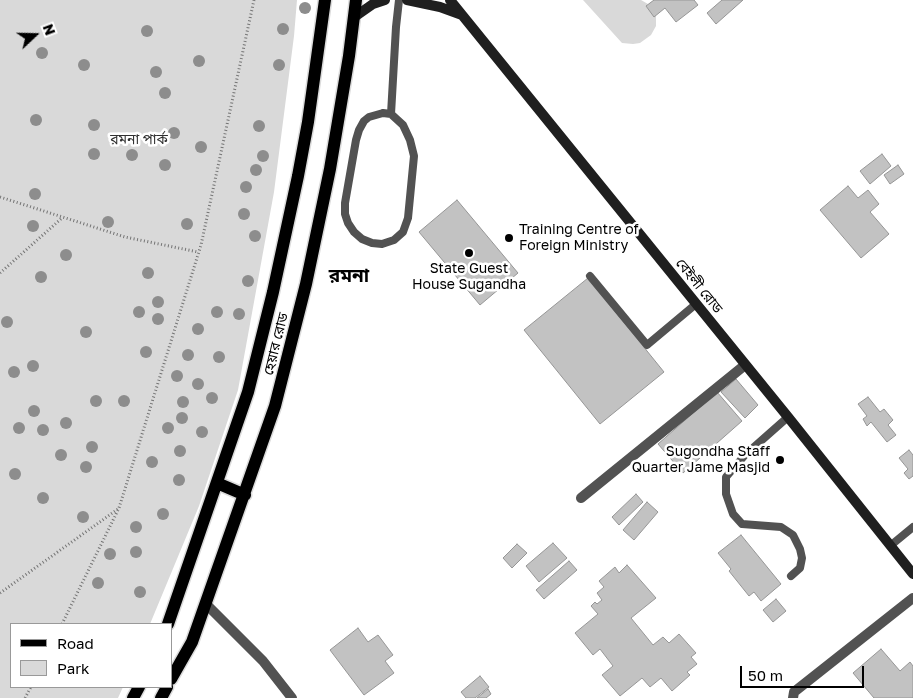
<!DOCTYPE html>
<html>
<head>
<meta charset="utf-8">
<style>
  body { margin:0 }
  #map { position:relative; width:913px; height:698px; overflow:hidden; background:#fff; font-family:"Golos Text",sans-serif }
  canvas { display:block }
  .legend { position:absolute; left:10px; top:623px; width:162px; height:65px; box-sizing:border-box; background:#fff; border:1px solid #999; margin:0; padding:6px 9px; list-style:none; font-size:15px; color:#000 }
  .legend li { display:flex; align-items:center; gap:10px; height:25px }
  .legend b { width:25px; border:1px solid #999 }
  .north { position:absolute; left:10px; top:10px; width:50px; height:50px; -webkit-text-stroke:4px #fff; paint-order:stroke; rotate:69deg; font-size:14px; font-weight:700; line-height:20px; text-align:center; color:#000 }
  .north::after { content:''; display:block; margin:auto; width:18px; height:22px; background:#000; clip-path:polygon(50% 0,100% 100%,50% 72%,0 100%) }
  .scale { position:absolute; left:740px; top:666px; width:124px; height:22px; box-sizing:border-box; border:2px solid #000; border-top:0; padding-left:6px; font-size:15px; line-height:18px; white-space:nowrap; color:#000; -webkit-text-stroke:4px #fff; paint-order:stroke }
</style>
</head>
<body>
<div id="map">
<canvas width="913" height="698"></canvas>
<ul class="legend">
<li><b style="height:6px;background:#000"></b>Road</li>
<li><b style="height:14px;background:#d9d9d9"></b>Park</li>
</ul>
<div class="north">N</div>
<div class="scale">50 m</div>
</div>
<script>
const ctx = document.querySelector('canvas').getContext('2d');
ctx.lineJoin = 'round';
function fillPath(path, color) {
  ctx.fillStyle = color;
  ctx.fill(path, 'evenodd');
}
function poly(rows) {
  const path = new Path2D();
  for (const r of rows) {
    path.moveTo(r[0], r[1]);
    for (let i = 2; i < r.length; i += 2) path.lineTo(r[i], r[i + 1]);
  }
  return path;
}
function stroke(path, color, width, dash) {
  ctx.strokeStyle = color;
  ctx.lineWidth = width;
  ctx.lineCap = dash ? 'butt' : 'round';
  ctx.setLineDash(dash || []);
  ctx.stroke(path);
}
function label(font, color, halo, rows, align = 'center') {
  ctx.font = font + ' "Golos Text","Noto Sans Bengali",sans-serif';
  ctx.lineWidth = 5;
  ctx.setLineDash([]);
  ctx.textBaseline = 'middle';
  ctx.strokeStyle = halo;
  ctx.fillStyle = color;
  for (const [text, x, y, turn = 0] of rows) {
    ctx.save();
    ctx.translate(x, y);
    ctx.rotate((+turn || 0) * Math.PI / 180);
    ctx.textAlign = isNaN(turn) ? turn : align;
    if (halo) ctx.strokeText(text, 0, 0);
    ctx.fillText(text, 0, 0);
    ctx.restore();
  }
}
const green = poly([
  [0,0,297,0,294,36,274,192,238,390,199,506,150,624,11,624,11,687,123,687,118,698,0,698],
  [583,0,641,0,648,4,646,6,656,15,656,26,651,35,640,43,633,44,622,43]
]);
const building = poly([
  [654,0,694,0,698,5,676,22,665,8,654,17,646,6,654,0],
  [722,0,743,0,716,24,707,13,722,0],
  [882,154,891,166,870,184,860,171,882,154],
  [898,165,904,174,890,184,884,175,898,165],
  [848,186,858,198,868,190,879,204,870,212,889,234,861,258,820,210,848,186],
  [457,200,518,273,480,305,419,232,457,200],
  [588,278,664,372,600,424,524,330,588,278],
  [736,379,758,405,745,418,721,392,736,379],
  [717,392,742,421,683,473,658,444,717,392],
  [868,397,880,412,884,409,893,420,888,425,896,435,887,442,871,422,867,426,863,419,867,416,858,404,868,397],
  [909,450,913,455,913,476,909,479,904,473,908,469,899,458,909,450],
  [636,494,643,502,619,525,612,517,636,494],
  [647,502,658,512,634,540,623,530,647,502],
  [741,535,781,584,761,601,754,592,749,596,729,571,731,569,718,553,741,535],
  [553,543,567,558,539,582,526,566,553,543],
  [517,544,527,553,512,568,503,558,517,544],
  [569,561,577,570,544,599,536,590,569,561],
  [627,565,656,598,631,618,653,645,663,637,669,643,679,634,696,653,691,657,697,664,687,672,690,675,672,691,661,678,650,687,642,678,620,696,602,675,613,666,600,649,593,655,575,633,598,614,591,606,595,602,597,604,602,600,597,593,604,587,599,581,615,567,619,573,627,565],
  [776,599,786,611,773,622,763,610,776,599],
  [358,628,368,642,378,635,393,655,385,661,394,673,364,695,330,650,358,628],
  [881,649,900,671,910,662,913,666,913,698,874,698,853,673,881,649],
  [480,676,489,687,475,698,466,698,461,692,480,676],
  [488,689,491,694,486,698,477,698,488,689]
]);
const path = poly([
  [0,197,125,237,198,252],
  [0,273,62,218],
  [0,593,118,509],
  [62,624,119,508,201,245,254,0],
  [25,698,31,687]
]);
const service = poly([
  [383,113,391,114,403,125,410,140,414,156,408,218,403,232,394,240,382,244,372,243,362,239,354,232,348,223,345,214,345,203,356,140,359,130,364,121,369,117,383,113],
  [391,114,396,27,399,0],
  [590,276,647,345,696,304],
  [788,417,745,455,726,477,726,494,733,514,742,524,781,527,793,535,800,549,802,558,800,568,791,576],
  [890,546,913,527]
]);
const minor = poly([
  [581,498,745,365],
  [206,604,263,661,292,698],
  [793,698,794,692,913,598]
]);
const secondary = poly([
  [407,0,440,7,462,15],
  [450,0,788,417,913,574],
  [353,18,373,4,385,0]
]);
const primary = poly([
  [217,483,245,495],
  [168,624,248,392,273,292,298,176,308,122,325,0],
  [171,679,192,642,275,406,306,284,330,169,349,56,356,0],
  [133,698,139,687],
  [161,698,167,687]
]);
const trees = [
  [305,8],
  [283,29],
  [147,31],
  [42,53],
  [199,61],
  [84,65],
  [279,65],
  [156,72],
  [165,93],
  [36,120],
  [94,125],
  [259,126],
  [174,133],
  [201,147],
  [94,154],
  [132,155],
  [263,156],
  [165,165],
  [256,170],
  [246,187],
  [35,194],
  [244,214],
  [108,222],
  [187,224],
  [33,226],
  [255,236],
  [66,255],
  [148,273],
  [41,277],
  [248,281],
  [158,302],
  [139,312],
  [217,312],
  [239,314],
  [158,319],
  [7,322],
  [198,329],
  [86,332],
  [146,352],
  [188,355],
  [219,357],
  [33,366],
  [14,372],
  [177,376],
  [198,384],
  [212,398],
  [96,401],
  [124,401],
  [183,402],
  [34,411],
  [182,418],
  [66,423],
  [19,428],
  [168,428],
  [43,430],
  [202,432],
  [92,447],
  [180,451],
  [61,455],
  [152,462],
  [86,467],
  [15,474],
  [179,480],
  [43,498],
  [163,514],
  [83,517],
  [136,527],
  [136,552],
  [110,554],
  [98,583],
  [140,592]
];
const markers = [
  [509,238,5,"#000"],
  [469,253,5,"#000"],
  [780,460,5,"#000"]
];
const parkNames = [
  ["রমনা পার্ক",139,140]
];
const poiNames = [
  ["Training Centre of",519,230],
  ["Foreign Ministry",519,246],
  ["State Guest",469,269,"center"],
  ["House Sugandha",469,285,"center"],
  ["Sugondha Staff",770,452,"right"],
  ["Quarter Jame Masjid",770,468,"right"]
];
const streetNames = [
  ["বেইলী রোড",699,286,51],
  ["হেয়ার রোড",276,344,-76]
];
const districtNames = [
  ["রমনা",349,276]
];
fillPath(green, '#d9d9d9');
fillPath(building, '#c2c2c2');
stroke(building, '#969696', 1);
stroke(primary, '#dbdbdb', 15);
stroke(path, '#747474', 3, [1, 2.5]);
stroke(service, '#525252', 8);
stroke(minor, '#525252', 10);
stroke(secondary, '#1f1f1f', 10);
stroke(primary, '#000', 12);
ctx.fillStyle = '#8d8d8d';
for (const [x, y] of trees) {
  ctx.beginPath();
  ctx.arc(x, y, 6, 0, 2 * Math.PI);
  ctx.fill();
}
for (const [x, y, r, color] of markers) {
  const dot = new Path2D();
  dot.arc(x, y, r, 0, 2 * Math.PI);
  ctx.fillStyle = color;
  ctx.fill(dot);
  stroke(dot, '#fff', 2);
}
label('14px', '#303030', '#fff', parkNames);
label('14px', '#000', '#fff', poiNames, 'left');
label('14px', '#000', '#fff', streetNames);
label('bold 19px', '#000', '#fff', districtNames);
</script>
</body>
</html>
